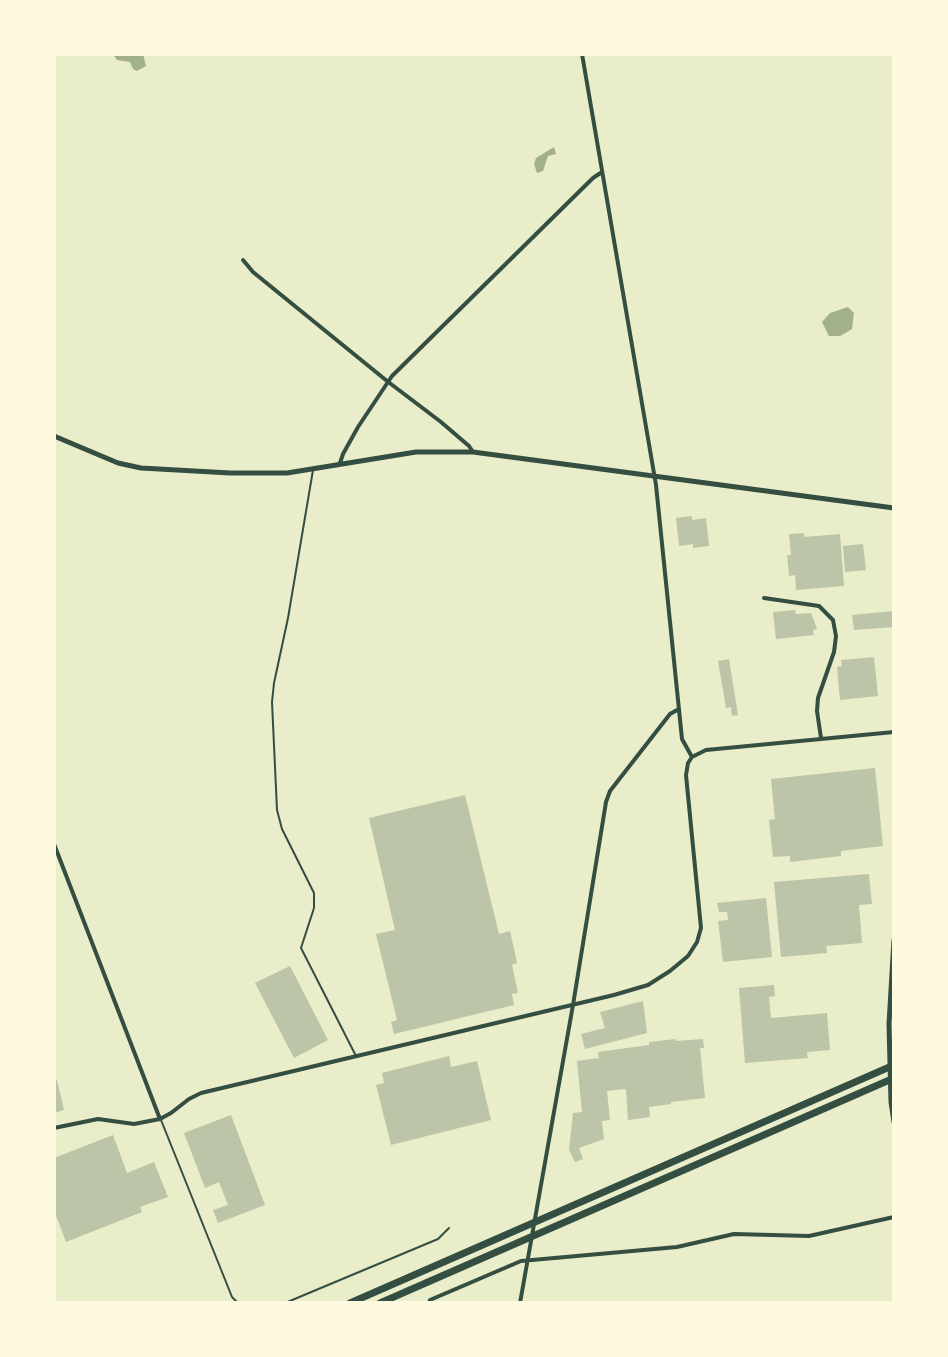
<!DOCTYPE html>
<html>
<head>
<meta charset="utf-8">
<style>
  body { margin:0 }
  #map { position:relative; width:948px; height:1357px; overflow:hidden; background:#e9edc9; font-family:"Times New Roman",serif }
  canvas { display:block }
  .frame { position:absolute; inset:0; border:56px solid #fefae0; pointer-events:none }
</style>
</head>
<body>
<div id="map">
<canvas width="948" height="1357"></canvas>
<div class="frame"></div>
</div>
<script>
const ctx = document.querySelector('canvas').getContext('2d');
ctx.lineJoin = 'round';
function fillPath(path, color) {
  ctx.fillStyle = color;
  ctx.fill(path, 'evenodd');
}
function poly(rows) {
  const path = new Path2D();
  for (const r of rows) {
    path.moveTo(r[0], r[1]);
    for (let i = 2; i < r.length; i += 2) path.lineTo(r[i], r[i + 1]);
  }
  return path;
}
function stroke(path, color, width, dash) {
  ctx.strokeStyle = color;
  ctx.lineWidth = width;
  ctx.lineCap = dash ? 'butt' : 'round';
  ctx.setLineDash(dash || []);
  ctx.stroke(path);
}
const water = poly([
  [113,54,143,54,146,66,137,71,133,69,130,62,117,60],
  [554,147,556,154,548,156,543,171,537,173,534,164,536,158],
  [848,307,854,313,852,329,840,336,829,336,822,322,830,313]
]);
const building = poly([
  [692,516,692,520,706,518,709,546,693,548,693,544,679,546,676,518],
  [804,533,804,537,840,534,844,586,796,590,795,575,789,576,787,555,791,555,789,534],
  [863,544,866,570,845,572,843,546],
  [795,610,796,614,811,613,817,629,813,630,814,635,776,639,773,612],
  [894,611,894,627,854,630,852,615],
  [874,657,878,696,840,700,837,667,842,666,841,660],
  [729,659,738,715,732,716,731,707,726,708,718,661],
  [875,768,883,846,841,851,841,856,790,862,790,856,773,857,769,820,775,819,771,779],
  [465,795,499,934,510,931,517,963,512,965,518,993,512,994,514,1005,394,1034,391,1022,397,1020,376,934,395,930,369,818],
  [869,874,872,904,859,905,862,943,826,946,827,953,781,957,774,882],
  [766,898,772,957,723,962,718,921,728,920,727,912,719,912,717,903],
  [290,966,328,1040,294,1058,255,983],
  [774,985,775,996,769,997,771,1018,827,1013,830,1050,807,1052,808,1058,745,1063,739,988],
  [643,1001,647,1033,585,1049,581,1034,605,1028,600,1012],
  [676,1039,676,1041,703,1039,704,1048,700,1048,705,1098,671,1102,671,1104,649,1107,650,1117,628,1120,626,1089,607,1091,610,1120,602,1121,604,1139,579,1148,583,1159,575,1162,569,1150,573,1113,582,1112,577,1061,599,1058,598,1052,649,1045,649,1042],
  [449,1056,451,1067,477,1061,491,1120,391,1145,376,1085,384,1083,382,1073],
  [57,1080,64,1110,54,1113,54,1081],
  [231,1115,265,1205,218,1223,213,1210,228,1205,219,1182,205,1188,184,1133],
  [113,1135,127,1173,154,1162,168,1197,140,1207,142,1212,66,1242,54,1210,54,1158]
]);
const service = poly([
  [313,470,288,618,274,683,272,702,277,810,282,829,314,893,314,908,301,948,356,1056],
  [161,1120,232,1297,238,1303],
  [285,1303,438,1239,449,1228]
]);
const minor = poly([
  [243,260,253,272,387,381,441,422,469,446,473,452],
  [340,463,343,454,358,427,392,376,593,178,602,172],
  [764,598,819,606,833,620,836,636,834,652,818,698,817,711,821,738],
  [692,757,706,750,894,732],
  [54,844,160,1119],
  [54,1128,98,1119,134,1124,160,1119,171,1113,189,1099,201,1093,614,995,648,985,670,971,688,956,697,942,701,928,686,775,688,763,692,757,682,739,656,485,582,54],
  [429,1303,430,1300,521,1261,677,1247,734,1234,809,1236,894,1217],
  [520,1303,573,1005,606,802,610,791,670,714,679,709]
]);
const secondary = poly([
  [54,436,118,463,141,468,230,473,287,473,416,452,473,452,894,508],
  [894,940,889,1024,891,1102,894,1122]
]);
const motorway = poly([
  [350,1303,894,1065],
  [380,1303,894,1078]
]);
fillPath(water, '#a3b18a');
fillPath(building, '#bcc5a7');
stroke(service, '#344e41', 2);
stroke(minor, '#344e41', 4);
stroke(secondary, '#344e41', 5);
stroke(motorway, '#344e41', 7);
</script>
</body>
</html>
